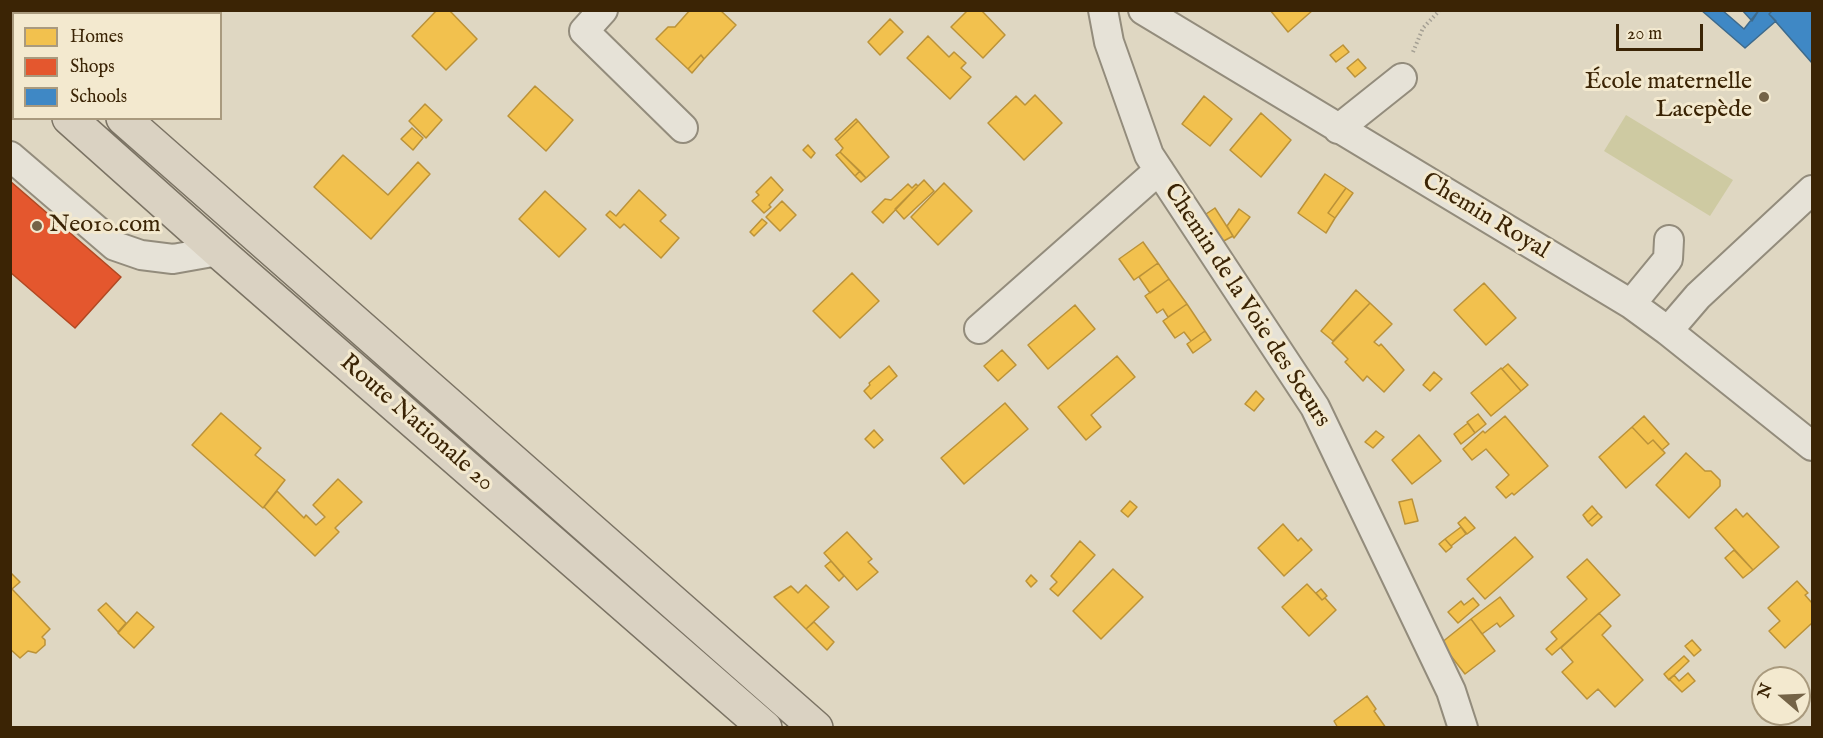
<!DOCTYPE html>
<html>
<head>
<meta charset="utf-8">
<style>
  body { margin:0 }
  #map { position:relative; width:1823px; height:738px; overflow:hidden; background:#dfd7c2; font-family:"IM FELL English",serif }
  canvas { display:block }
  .frame { position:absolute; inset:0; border:12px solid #3b2405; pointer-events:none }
  .legend { position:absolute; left:12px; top:12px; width:210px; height:108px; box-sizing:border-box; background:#f3e9cf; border:2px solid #a99a7e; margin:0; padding:8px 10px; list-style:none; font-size:18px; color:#3b2405 }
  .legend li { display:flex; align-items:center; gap:12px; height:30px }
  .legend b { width:30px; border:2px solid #a99a7e }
  .north { position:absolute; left:1751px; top:666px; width:60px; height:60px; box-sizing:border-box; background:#f3e9cf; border:2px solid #a99a7e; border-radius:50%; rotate:289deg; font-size:16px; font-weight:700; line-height:24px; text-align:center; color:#3b2405 }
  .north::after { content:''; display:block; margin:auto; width:21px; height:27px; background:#746347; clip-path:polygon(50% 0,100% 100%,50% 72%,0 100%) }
  .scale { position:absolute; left:1616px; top:24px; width:87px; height:27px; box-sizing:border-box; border:3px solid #3b2405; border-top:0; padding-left:8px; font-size:18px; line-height:21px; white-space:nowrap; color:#3b2405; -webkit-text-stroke:4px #f3e9cf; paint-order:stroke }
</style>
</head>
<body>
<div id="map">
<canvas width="1823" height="738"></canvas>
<div class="frame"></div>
<ul class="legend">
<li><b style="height:16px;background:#f2c14e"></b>Homes</li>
<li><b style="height:16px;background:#e4572e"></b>Shops</li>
<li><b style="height:16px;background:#3f88c5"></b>Schools</li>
</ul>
<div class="north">N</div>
<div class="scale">20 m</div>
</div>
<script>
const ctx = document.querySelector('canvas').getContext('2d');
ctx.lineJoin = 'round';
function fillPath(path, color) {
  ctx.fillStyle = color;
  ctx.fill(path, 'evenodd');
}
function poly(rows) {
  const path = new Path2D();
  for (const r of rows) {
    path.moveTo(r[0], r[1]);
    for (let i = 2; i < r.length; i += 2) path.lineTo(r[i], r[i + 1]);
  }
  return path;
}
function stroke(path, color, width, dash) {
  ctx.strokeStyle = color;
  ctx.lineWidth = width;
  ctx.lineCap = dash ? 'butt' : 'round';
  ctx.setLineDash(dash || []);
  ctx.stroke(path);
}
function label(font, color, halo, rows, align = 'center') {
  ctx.font = font + ' "IM FELL English",serif';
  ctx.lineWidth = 6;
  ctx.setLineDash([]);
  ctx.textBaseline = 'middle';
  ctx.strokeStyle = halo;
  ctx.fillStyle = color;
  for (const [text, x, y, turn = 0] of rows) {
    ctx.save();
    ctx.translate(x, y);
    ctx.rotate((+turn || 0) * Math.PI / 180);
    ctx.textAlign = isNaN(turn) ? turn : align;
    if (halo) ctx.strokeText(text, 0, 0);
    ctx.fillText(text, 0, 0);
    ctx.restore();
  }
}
const green = poly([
  [1626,115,1733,180,1710,216,1604,151]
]);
const homes = poly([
  [437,10,449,10,477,39,446,70,412,36,437,10],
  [690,10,720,10,736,25,704,59,701,55,688,69,656,39,668,27,675,27,690,10],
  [968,10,981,10,1005,35,983,58,951,27,968,10],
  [1270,10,1313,10,1288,32,1270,10],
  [890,19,903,32,880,55,868,42,890,19],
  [928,36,949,57,954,52,966,63,961,68,971,77,950,99,907,58,928,36],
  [1343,45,1349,52,1336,62,1330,55,1343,45],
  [701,55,704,59,692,73,688,69,701,55],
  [1358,59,1366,68,1355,77,1347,68,1358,59],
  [535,86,573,120,546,151,508,116,535,86],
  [1035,95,1062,123,1024,160,988,123,1016,96,1025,105,1035,95],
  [1204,96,1232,119,1210,146,1182,124,1204,96],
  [425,104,442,120,426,138,409,121,425,104],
  [1261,113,1291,140,1261,177,1230,150,1261,113],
  [856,119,858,121,837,141,835,139,856,119],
  [858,121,889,157,866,178,840,152,843,148,837,141,858,121],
  [412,128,423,138,413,150,401,139,412,128],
  [808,145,815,153,811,158,803,150,808,145],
  [840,152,860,171,855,176,836,155,840,152],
  [343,155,388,195,418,162,430,174,371,239,314,187,343,155],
  [860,171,866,178,861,182,855,176,860,171],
  [1325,174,1346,188,1328,213,1335,218,1326,233,1298,213,1325,174],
  [771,177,783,190,769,205,771,207,764,213,752,201,759,195,756,192,771,177],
  [924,180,934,191,904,219,895,209,924,180],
  [944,183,972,211,938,245,911,217,944,183],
  [908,184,912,188,916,184,918,186,883,223,872,212,885,199,891,200,908,184],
  [1346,188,1353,193,1335,218,1328,213,1346,188],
  [639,190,666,215,660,221,679,238,661,258,624,224,620,228,606,215,610,211,616,216,639,190],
  [545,191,586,229,559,257,519,219,545,191],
  [782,201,796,215,780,231,766,217,782,201],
  [1215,208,1233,236,1220,243,1203,216,1215,208],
  [1239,209,1250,217,1234,238,1227,226,1239,209],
  [762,219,767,223,754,236,750,232,762,219],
  [1143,242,1158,263,1134,280,1119,259,1143,242],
  [1158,263,1169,279,1150,293,1139,277,1158,263],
  [852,273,879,301,840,338,813,311,852,273],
  [1169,279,1187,304,1168,317,1163,309,1157,313,1145,296,1169,279],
  [1484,283,1516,318,1486,345,1454,310,1484,283],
  [1356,290,1370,303,1333,341,1321,331,1356,290],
  [1370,303,1392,324,1374,342,1379,346,1381,344,1404,370,1384,392,1367,376,1363,381,1345,362,1348,359,1332,343,1370,303],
  [1187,304,1205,331,1191,341,1184,332,1175,338,1163,321,1187,304],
  [1075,305,1095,329,1048,369,1028,345,1075,305],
  [1205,331,1211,340,1193,353,1187,344,1205,331],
  [1002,350,1016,365,998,381,984,366,1002,350],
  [1117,356,1135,377,1091,415,1101,427,1086,440,1058,407,1117,356],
  [1508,364,1528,385,1521,391,1502,369,1508,364],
  [889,366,897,376,871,399,864,391,870,385,869,383,889,366],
  [1501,368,1521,391,1491,416,1471,393,1501,368],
  [1434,372,1442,379,1430,391,1423,385,1434,372],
  [1256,391,1264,399,1254,411,1245,404,1256,391],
  [1005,403,1028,429,964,484,941,458,1005,403],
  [221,413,261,448,255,455,285,480,263,508,192,445,221,413],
  [1478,414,1486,424,1475,433,1467,422,1478,414],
  [1505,416,1548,466,1514,495,1512,493,1506,498,1496,487,1509,475,1486,449,1472,460,1463,449,1483,431,1485,433,1505,416],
  [1644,416,1669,444,1662,450,1653,440,1648,444,1632,427,1644,416],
  [1468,423,1475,433,1461,444,1454,434,1468,423],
  [1632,427,1648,444,1653,440,1665,453,1626,488,1599,457,1632,427],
  [874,430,883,440,874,448,865,439,874,430],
  [1376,431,1384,437,1373,448,1365,442,1376,431],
  [1419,435,1441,461,1412,484,1392,460,1419,435],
  [1686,453,1705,471,1711,471,1720,480,1720,486,1689,518,1656,485,1686,453],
  [338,479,362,502,335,528,339,532,315,556,264,507,277,491,304,518,306,515,316,525,325,517,313,505,338,479],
  [1412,499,1418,521,1405,524,1399,502,1412,499],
  [1130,501,1137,507,1128,517,1121,511,1130,501],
  [1592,506,1598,513,1588,522,1583,515,1592,506],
  [1736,509,1743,517,1747,513,1779,547,1753,570,1715,528,1736,509],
  [1598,513,1602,517,1592,526,1588,522,1598,513],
  [1465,517,1475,528,1467,534,1458,523,1465,517],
  [1283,524,1298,541,1301,538,1312,550,1284,576,1258,548,1283,524],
  [1461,527,1466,534,1451,546,1445,539,1461,527],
  [847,532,872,559,868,562,878,572,857,590,824,553,847,532],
  [1515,537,1533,557,1485,599,1467,579,1515,537],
  [1445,539,1452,547,1446,552,1439,544,1445,539],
  [1080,541,1095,555,1058,596,1050,589,1057,582,1051,576,1080,541],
  [1734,550,1753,570,1743,578,1725,558,1734,550],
  [1587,559,1620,595,1552,655,1546,649,1557,639,1551,632,1587,599,1567,577,1587,559],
  [831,561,844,576,839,581,825,566,831,561],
  [1113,569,1143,597,1101,639,1073,611,1113,569],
  [10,572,20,582,12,589,50,629,42,637,45,640,45,645,36,653,28,651,20,658,10,649,10,572],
  [1031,575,1037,581,1031,587,1026,581,1031,575],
  [1797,581,1808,593,1805,595,1812,603,1812,623,1785,648,1769,631,1780,621,1768,608,1797,581],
  [1307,584,1322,600,1325,598,1336,610,1309,636,1282,607,1307,584],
  [806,585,829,607,806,629,774,597,791,586,798,593,806,585],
  [1321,589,1327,596,1322,600,1316,593,1321,589],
  [1500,597,1514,616,1500,627,1497,623,1482,634,1471,619,1500,597],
  [1473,598,1479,605,1458,623,1448,612,1461,601,1464,605,1473,598],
  [106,603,126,623,118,632,98,610,106,603],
  [137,612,154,627,134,648,118,633,137,612],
  [1599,613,1611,626,1602,635,1643,680,1615,707,1598,689,1587,699,1562,672,1573,662,1561,648,1599,613],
  [1471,619,1495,651,1465,674,1441,643,1471,619],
  [814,622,834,642,827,650,806,629,814,622],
  [1692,640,1701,650,1694,656,1685,646,1692,640],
  [1684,656,1689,661,1669,680,1664,674,1684,656],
  [1688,673,1695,681,1682,692,1669,679,1674,675,1679,681,1688,673],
  [1367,696,1376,709,1374,711,1386,728,1338,728,1334,721,1367,696]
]);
const shops = poly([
  [10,181,121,277,75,328,10,272,10,181]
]);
const schools = poly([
  [1701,10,1722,10,1744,29,1759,10,1773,10,1769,14,1776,21,1745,48,1701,10],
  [1742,10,1759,10,1752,21,1742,10],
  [1773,10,1812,10,1812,63,1769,14,1773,10]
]);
const path = poly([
  [1413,52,1423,28,1440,10]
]);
const minor = poly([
  [603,10,584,31,683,128],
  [1103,10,1109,42,1149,155,1315,407,1451,691,1463,728],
  [1143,10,1631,304,1668,331,1812,446],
  [1338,129,1402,78],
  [10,156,115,246,141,255,173,259,218,251],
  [1631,304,1668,259,1669,240],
  [979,329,1159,170],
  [1668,331,1698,296,1812,190]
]);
const major = poly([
  [10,20,14,23],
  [10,67,14,69],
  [69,118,218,251,765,728],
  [123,118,816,728]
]);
const markers = [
  [1764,97,6,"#746347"],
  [37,226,6,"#746347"]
];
const poiNames = [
  ["École maternelle",1752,83],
  ["Lacepède",1752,111],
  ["Neo10.com",49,226,"left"]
];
const streetNames = [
  ["Chemin Royal",1485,217,31],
  ["Chemin de la Voie des Sœurs",1246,306,57],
  ["Route Nationale 20",416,424,41]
];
fillPath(green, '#cecaa2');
fillPath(homes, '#f2c14e');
stroke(homes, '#bb9238', 1.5);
fillPath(shops, '#e4572e');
stroke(shops, '#b14822', 1.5);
fillPath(schools, '#3f88c5');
stroke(schools, '#3e6a8b', 1.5);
stroke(minor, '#938c7c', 32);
stroke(major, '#7b7364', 36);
stroke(path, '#a5a094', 4, [1.5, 3]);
stroke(minor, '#e6e2d7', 28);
stroke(major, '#dad2c2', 33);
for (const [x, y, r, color] of markers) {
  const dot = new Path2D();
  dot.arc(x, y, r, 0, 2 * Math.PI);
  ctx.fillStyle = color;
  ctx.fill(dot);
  stroke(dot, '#f3e9cf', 2);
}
label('24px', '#3b2405', '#f3e9cf', poiNames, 'right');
label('24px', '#3b2405', '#f3e9cf', streetNames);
</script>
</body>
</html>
